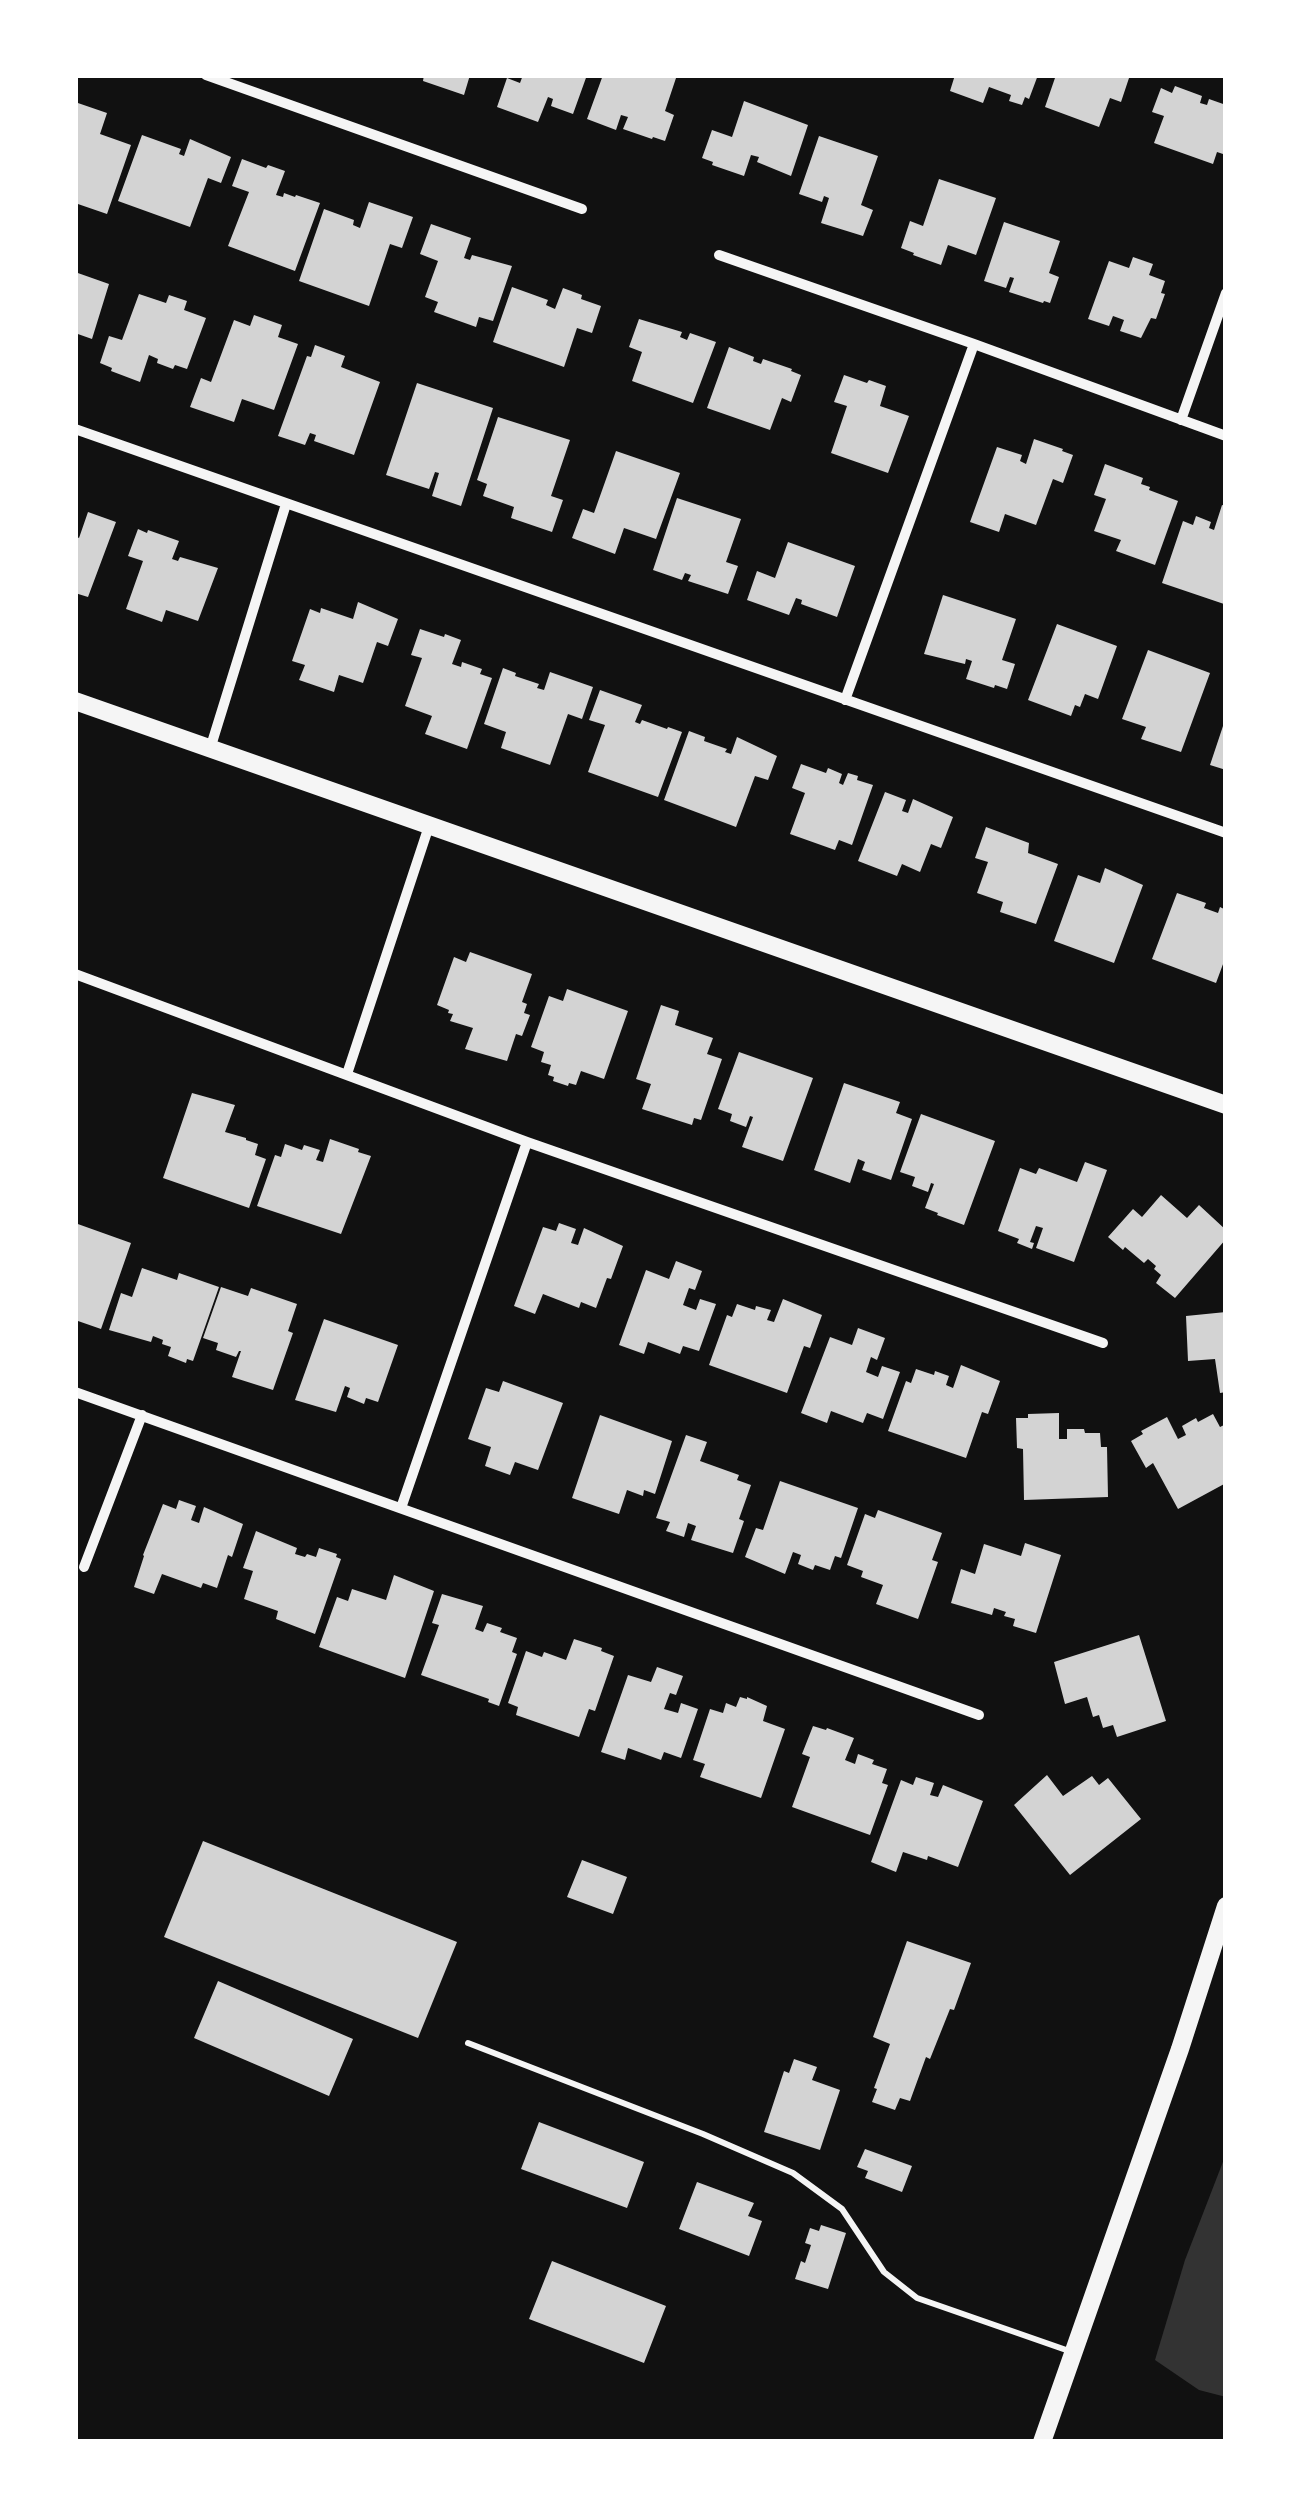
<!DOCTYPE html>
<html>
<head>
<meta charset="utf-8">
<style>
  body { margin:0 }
  #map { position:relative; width:1301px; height:2517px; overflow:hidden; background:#111; font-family:Poppins,sans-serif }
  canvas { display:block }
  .frame { position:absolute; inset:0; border:78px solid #fff; pointer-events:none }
</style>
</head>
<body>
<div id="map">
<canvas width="1301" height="2517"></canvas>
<div class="frame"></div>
</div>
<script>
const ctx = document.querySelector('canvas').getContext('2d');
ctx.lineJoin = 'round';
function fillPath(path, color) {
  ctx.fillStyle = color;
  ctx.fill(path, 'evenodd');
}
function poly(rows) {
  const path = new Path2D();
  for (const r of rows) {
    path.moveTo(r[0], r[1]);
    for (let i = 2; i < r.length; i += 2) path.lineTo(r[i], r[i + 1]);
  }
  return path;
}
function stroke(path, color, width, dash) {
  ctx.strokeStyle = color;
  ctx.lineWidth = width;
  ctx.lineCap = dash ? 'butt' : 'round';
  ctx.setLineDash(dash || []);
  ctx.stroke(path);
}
const water = poly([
  [1226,2154,1226,2397,1199,2390,1155,2360,1185,2260]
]);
const building = poly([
  [424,75,470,75,464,95,423,81],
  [523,75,587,75,573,114,551,106,553,99,548,97,538,122,497,107,507,78,520,83],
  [603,75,677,75,665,111,674,115,665,141,653,137,652,139,623,129,628,117,621,115,616,130,587,119],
  [955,75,1038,75,1029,99,1025,97,1022,105,1009,101,1011,95,989,87,983,103,950,91],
  [1056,75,1130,75,1121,102,1110,98,1099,127,1045,107],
  [1175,86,1202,96,1200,103,1207,105,1209,99,1226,105,1226,146,1223,154,1217,152,1213,164,1154,143,1164,116,1152,112,1161,88,1172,93],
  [744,101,808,125,791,176,757,162,759,157,751,155,744,176,712,165,713,162,702,158,712,130,732,137],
  [75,102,107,113,100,134,131,145,107,214,75,203],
  [142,135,181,149,179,154,184,156,190,139,231,157,221,183,208,178,190,227,118,201],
  [819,136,878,156,861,205,873,210,863,236,821,223,829,198,824,196,822,202,799,194],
  [242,159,266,168,268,165,285,171,276,195,283,197,284,193,295,197,296,195,320,203,295,271,228,246,249,192,232,186],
  [939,179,996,198,976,255,948,245,941,265,913,255,914,253,901,248,910,221,923,226],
  [369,202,413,217,402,248,390,244,369,306,299,281,324,209,354,220,353,225,360,228],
  [1004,222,1060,241,1049,273,1059,277,1050,303,1044,301,1043,303,1009,292,1014,278,1010,277,1006,288,984,281],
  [431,224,471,238,464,258,470,260,472,255,512,266,493,321,479,317,476,327,434,312,438,302,425,297,438,261,420,254],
  [1133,257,1153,264,1149,275,1165,281,1161,293,1165,294,1156,319,1151,318,1141,338,1120,331,1124,320,1113,316,1109,326,1088,319,1109,261,1129,268],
  [75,272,109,284,92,339,75,333],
  [512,287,548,300,546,305,555,309,563,288,582,295,581,299,601,306,592,333,577,328,564,367,493,342],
  [139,294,166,303,169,295,187,301,184,310,206,318,187,369,175,365,173,369,157,363,158,359,149,355,140,382,111,371,112,368,100,363,109,336,122,340],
  [254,315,282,325,278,337,298,344,274,410,242,399,234,422,190,407,201,378,211,382,234,320,250,326],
  [639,319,682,332,680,337,687,340,690,333,716,342,693,403,632,381,642,352,629,347],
  [315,345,345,356,341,367,380,382,354,455,314,441,316,435,310,433,305,445,278,436,307,356,311,357],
  [729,347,754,357,753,361,761,364,763,359,792,369,791,371,801,375,791,402,782,398,770,430,707,408],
  [844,375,867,383,869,380,886,386,880,406,909,416,888,473,831,453,847,406,834,402],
  [417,383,493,408,461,506,432,496,439,473,435,472,429,489,386,475],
  [498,417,570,440,551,496,563,500,552,532,511,518,514,507,483,496,487,484,477,480],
  [1034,439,1063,449,1062,451,1073,455,1063,483,1053,479,1036,525,1005,514,999,532,970,522,997,447,1022,455,1020,461,1026,464],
  [616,451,680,473,656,539,624,528,615,554,572,538,583,509,594,513],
  [1105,464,1143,478,1141,484,1150,487,1149,490,1178,501,1155,565,1116,551,1121,540,1094,531,1106,499,1094,495],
  [677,498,741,519,726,562,738,566,728,594,688,581,691,575,685,573,682,580,653,570],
  [1222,505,1226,506,1224,604,1162,583,1183,521,1193,525,1196,516,1211,522,1209,528,1214,530],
  [88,512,116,522,88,597,75,593,75,536,79,538],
  [138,529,147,533,148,530,179,541,172,559,178,561,180,557,218,568,198,621,166,610,162,622,126,609,143,561,128,556],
  [788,542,855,566,837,617,801,604,802,600,796,598,789,615,747,600,757,571,775,578],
  [943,595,1016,619,1002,660,1015,664,1007,689,995,685,994,688,966,679,972,661,966,659,965,664,924,654],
  [358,602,398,619,388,646,377,642,363,683,339,675,334,692,299,680,305,665,292,661,310,609,320,613,321,608,353,619],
  [1057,624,1117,646,1098,699,1085,694,1080,707,1075,705,1071,716,1028,700],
  [420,629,444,637,445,634,461,640,452,664,461,667,462,662,482,669,480,674,492,678,467,749,425,734,432,716,405,706,422,658,411,655],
  [1148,650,1210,673,1181,752,1141,739,1146,727,1122,719],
  [503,668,516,673,515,676,539,684,537,688,544,690,550,672,593,687,582,719,568,714,550,765,501,748,506,732,484,724],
  [600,690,642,705,635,722,640,724,642,720,667,729,668,727,682,732,658,797,588,772,605,725,589,720],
  [1225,720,1226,720,1226,770,1210,765],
  [689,731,705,737,704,741,727,749,725,752,731,754,737,737,777,756,768,780,755,776,736,827,664,800],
  [801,764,826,773,828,768,842,774,839,783,843,785,848,773,858,776,857,780,873,785,852,845,839,840,835,850,790,834,805,793,792,788],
  [885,792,906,800,902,811,908,813,913,799,953,817,941,848,931,844,920,872,902,864,897,876,858,861],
  [986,827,1029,843,1028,853,1058,864,1036,924,1000,912,1003,902,977,893,988,862,975,858],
  [1105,868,1143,885,1114,963,1054,941,1078,875,1100,883],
  [1177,893,1206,903,1204,908,1218,913,1220,907,1226,910,1226,956,1216,983,1152,959],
  [470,952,532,974,522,1002,527,1004,524,1013,530,1015,522,1036,516,1034,507,1061,465,1049,473,1028,450,1021,453,1014,448,1013,449,1010,437,1005,454,957,466,962],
  [567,989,628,1011,604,1079,581,1071,576,1085,569,1083,568,1086,553,1081,554,1077,548,1075,551,1065,541,1062,544,1052,531,1047,549,996,563,1001],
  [661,1005,679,1011,675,1025,713,1038,707,1054,722,1059,701,1120,694,1118,692,1125,642,1109,651,1084,636,1079],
  [739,1052,813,1078,783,1161,742,1147,753,1117,750,1116,746,1127,730,1121,732,1114,718,1109],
  [844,1083,900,1102,896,1113,912,1119,891,1180,862,1170,865,1162,858,1159,850,1183,814,1170],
  [192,1093,235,1105,225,1132,246,1138,246,1140,258,1144,255,1155,266,1159,249,1208,163,1178],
  [921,1114,995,1141,964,1225,937,1215,938,1213,925,1208,934,1184,931,1183,928,1192,912,1186,915,1177,900,1172],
  [330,1139,359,1149,358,1152,371,1156,341,1234,257,1206,275,1155,281,1157,285,1144,302,1150,304,1145,320,1150,316,1160,323,1162],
  [1085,1162,1107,1170,1074,1262,1036,1248,1043,1228,1036,1226,1030,1242,1034,1243,1032,1249,1017,1243,1019,1239,998,1231,1020,1168,1036,1174,1039,1168,1077,1182],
  [1161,1195,1187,1218,1199,1205,1226,1230,1226,1239,1175,1298,1156,1283,1161,1275,1154,1269,1156,1266,1148,1259,1144,1263,1125,1247,1123,1250,1108,1237,1133,1209,1142,1217],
  [75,1223,131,1243,101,1329,78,1321,75,1327],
  [559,1223,576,1229,571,1243,578,1245,584,1228,623,1246,611,1279,607,1278,596,1308,581,1302,579,1308,543,1294,535,1314,514,1306,543,1227,556,1231],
  [676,1261,702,1271,695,1290,689,1288,683,1305,696,1310,700,1299,716,1304,699,1351,683,1346,680,1354,648,1342,644,1354,619,1345,646,1270,669,1279],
  [142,1268,177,1280,179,1273,219,1287,193,1361,187,1359,186,1363,168,1356,171,1347,162,1344,163,1340,153,1336,151,1342,109,1330,121,1293,132,1297],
  [221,1287,248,1296,251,1288,297,1304,288,1331,293,1333,273,1390,232,1377,241,1351,239,1351,236,1357,216,1350,218,1343,203,1338],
  [783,1299,822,1315,810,1348,804,1346,787,1393,709,1365,727,1315,732,1317,737,1304,755,1310,756,1306,771,1310,767,1320,774,1322],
  [1226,1312,1226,1392,1220,1393,1215,1359,1188,1361,1186,1316],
  [324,1319,398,1345,378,1402,366,1398,364,1404,347,1397,350,1388,345,1386,336,1412,295,1400],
  [858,1328,885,1338,877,1360,871,1357,866,1372,878,1377,882,1366,900,1372,883,1419,867,1413,863,1423,831,1411,827,1423,801,1413,830,1337,852,1345],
  [961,1365,1000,1381,988,1414,982,1412,966,1458,888,1431,906,1381,911,1383,916,1369,934,1375,935,1371,949,1376,946,1385,953,1388],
  [503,1381,563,1403,538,1470,515,1462,510,1475,485,1466,491,1447,468,1439,486,1388,499,1392],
  [1059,1413,1059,1439,1067,1439,1067,1429,1084,1429,1085,1433,1100,1433,1101,1447,1107,1447,1108,1497,1024,1500,1023,1449,1017,1448,1016,1418,1028,1418,1028,1414],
  [1213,1414,1220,1427,1226,1424,1226,1483,1178,1509,1153,1463,1146,1468,1131,1441,1143,1434,1141,1431,1167,1417,1178,1439,1186,1435,1182,1426,1196,1418,1198,1422],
  [600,1415,672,1441,655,1494,644,1490,643,1496,627,1490,619,1514,572,1498],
  [686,1435,707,1442,700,1461,739,1475,737,1480,751,1485,739,1519,744,1521,733,1553,691,1540,696,1526,688,1523,684,1537,666,1531,670,1522,656,1518],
  [780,1481,858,1508,841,1558,835,1556,830,1570,815,1565,813,1570,798,1564,801,1555,793,1552,785,1574,745,1557,756,1528,763,1530],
  [179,1500,196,1506,191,1520,199,1523,204,1507,243,1524,232,1557,228,1555,217,1588,203,1583,201,1588,162,1574,154,1594,134,1587,144,1556,143,1555,163,1504,176,1509],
  [878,1510,942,1533,932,1560,938,1562,918,1619,876,1604,883,1585,861,1577,863,1571,847,1565,865,1514,875,1518],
  [256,1531,297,1548,295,1554,305,1557,307,1554,316,1557,319,1548,337,1554,336,1557,341,1559,315,1634,276,1619,278,1611,244,1599,253,1571,243,1568],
  [1025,1543,1061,1555,1036,1633,1013,1626,1015,1619,1004,1616,1006,1612,994,1608,992,1615,951,1603,961,1569,975,1574,984,1544,1021,1556],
  [394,1575,434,1591,405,1678,319,1647,337,1597,348,1601,352,1589,386,1600],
  [442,1594,483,1606,475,1629,483,1632,487,1623,502,1628,500,1632,517,1638,512,1652,517,1654,499,1706,488,1702,489,1699,421,1675,439,1625,432,1623],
  [1139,1635,1166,1721,1117,1737,1113,1725,1103,1728,1099,1715,1093,1717,1087,1697,1065,1704,1054,1662],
  [574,1639,602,1648,601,1651,614,1656,595,1711,589,1709,579,1737,516,1715,518,1707,508,1703,526,1651,542,1657,544,1652,566,1660],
  [657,1667,683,1676,676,1695,670,1693,664,1709,678,1713,681,1703,698,1709,681,1758,664,1752,661,1760,628,1748,625,1760,601,1752,628,1675,651,1682],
  [740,1697,747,1699,747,1697,767,1706,763,1721,785,1729,761,1798,700,1777,705,1764,693,1760,710,1709,723,1713,726,1703,736,1707],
  [813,1726,826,1730,827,1728,854,1738,845,1760,855,1764,858,1754,874,1760,872,1764,887,1769,882,1783,888,1785,870,1835,792,1807,810,1757,802,1754],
  [1047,1775,1063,1796,1092,1776,1099,1785,1108,1778,1141,1819,1070,1875,1014,1805],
  [916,1777,934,1783,930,1795,938,1797,943,1785,983,1801,958,1867,928,1856,927,1860,903,1852,896,1872,871,1862,901,1780,913,1785],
  [203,1841,457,1942,418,2038,164,1937],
  [582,1860,627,1877,613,1914,567,1897],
  [907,1941,971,1963,954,2010,950,2009,930,2059,926,2057,910,2101,900,2098,895,2110,872,2102,877,2089,874,2088,890,2044,873,2037],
  [218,1981,353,2039,329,2096,194,2038],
  [794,2059,817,2067,812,2080,840,2090,820,2150,764,2132,784,2071,789,2073],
  [539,2122,644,2162,627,2208,521,2169],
  [865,2149,912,2166,902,2192,865,2178,868,2171,857,2167],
  [697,2182,754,2203,748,2216,762,2221,749,2256,679,2229],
  [821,2225,846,2233,828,2289,795,2279,801,2261,805,2263,811,2245,805,2243,810,2228,819,2231],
  [552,2261,666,2306,644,2363,529,2319]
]);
const service = poly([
  [468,2043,703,2134,793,2173,842,2209,884,2272,917,2298,1072,2352]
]);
const minor = poly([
  [206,75,582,209],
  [719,255,974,344,1226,436],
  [1181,420,1226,293],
  [75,429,1226,833],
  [845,700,974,344],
  [210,749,286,504],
  [75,974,527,1142,1103,1343],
  [347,1074,429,826],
  [75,1392,979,1715],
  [401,1508,527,1142],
  [84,1567,142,1415]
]);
const tertiary = poly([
  [75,701,1226,1105]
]);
const secondary = poly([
  [1042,2442,1180,2049,1226,1906]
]);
fillPath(water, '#333');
fillPath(building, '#d3d3d3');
stroke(service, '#f5f5f5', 6);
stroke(minor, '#f5f5f5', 10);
stroke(tertiary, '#f5f5f5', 18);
stroke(secondary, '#f5f5f5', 18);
</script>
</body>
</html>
